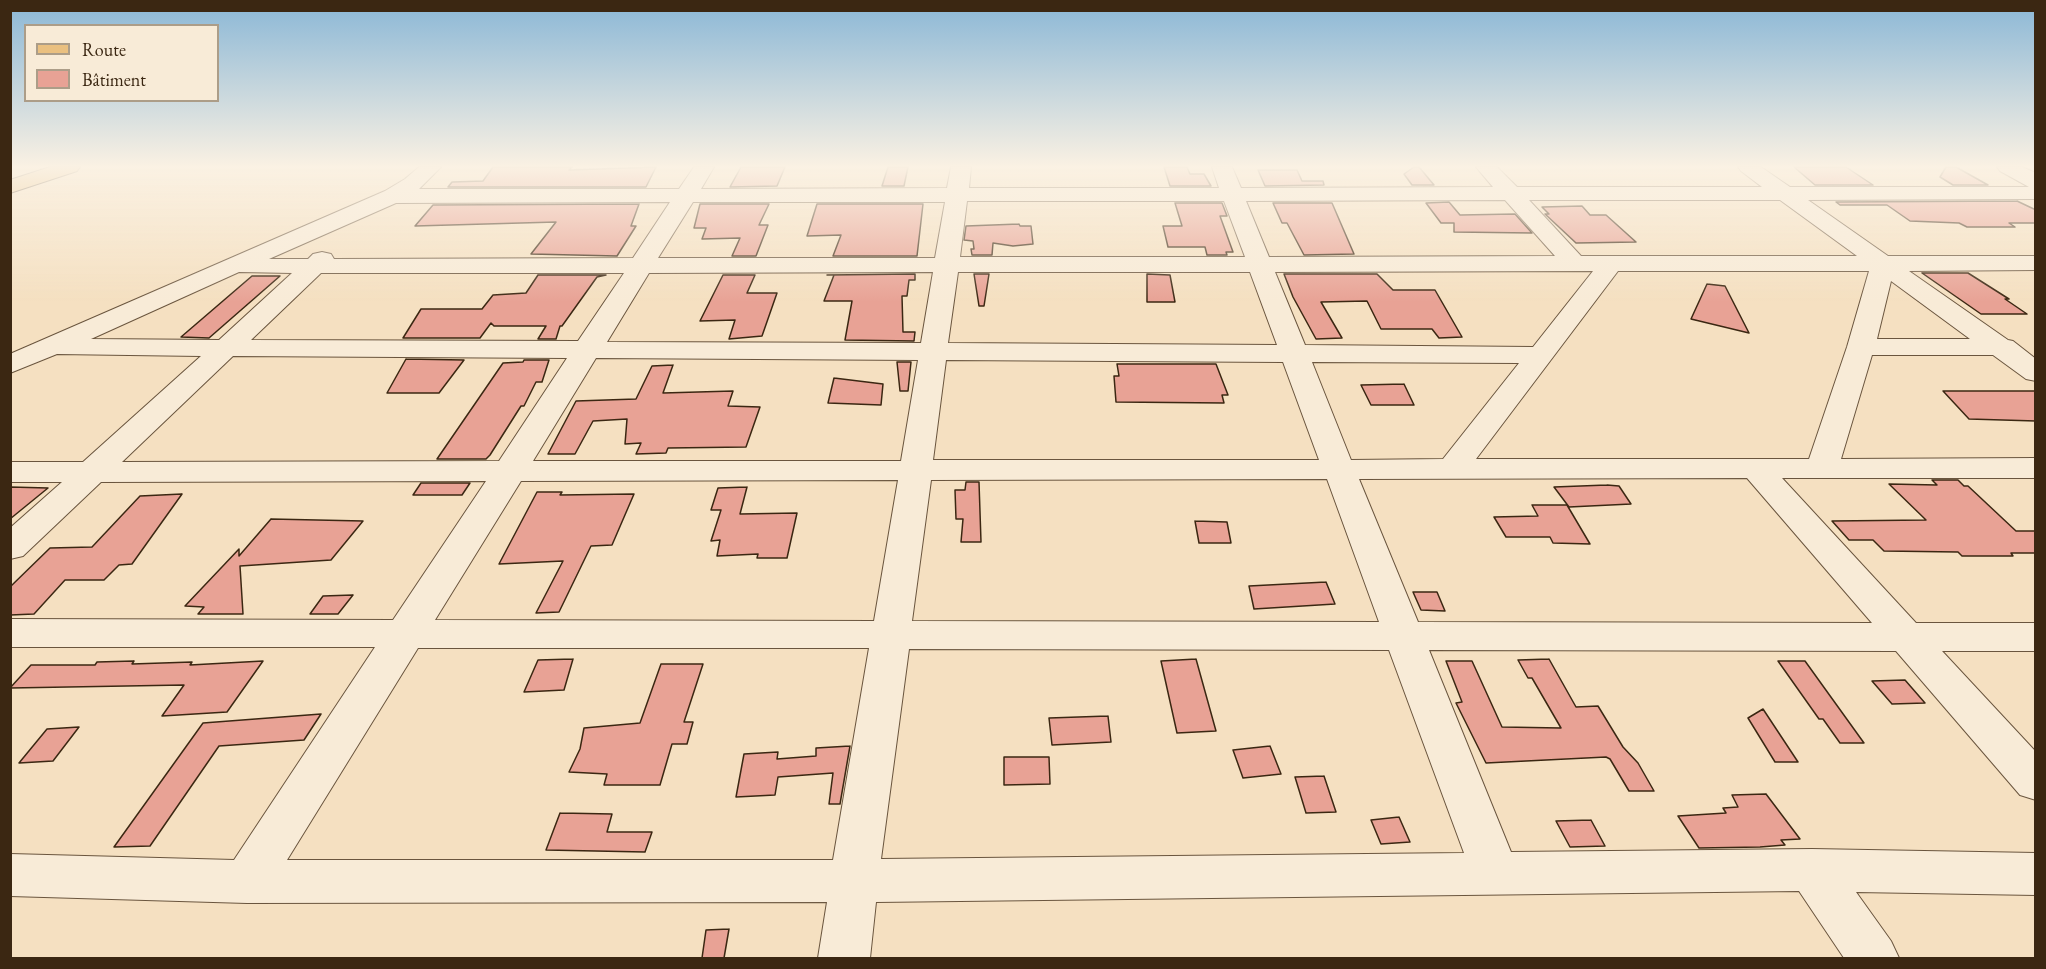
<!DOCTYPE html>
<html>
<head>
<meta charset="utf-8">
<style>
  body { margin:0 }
  #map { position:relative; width:2046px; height:969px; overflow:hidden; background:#f5e0c1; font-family:"EB Garamond",serif }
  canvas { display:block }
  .frame { position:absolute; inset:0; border:12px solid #3b2712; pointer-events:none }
  .legend { position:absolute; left:24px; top:24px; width:195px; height:78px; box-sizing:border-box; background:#f8ebd7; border:2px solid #ac9d88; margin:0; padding:8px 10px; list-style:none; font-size:18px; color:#3b2712 }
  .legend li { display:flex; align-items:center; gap:12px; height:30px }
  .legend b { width:30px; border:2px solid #ac9d88 }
</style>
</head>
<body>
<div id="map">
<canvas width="2046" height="969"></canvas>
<div class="frame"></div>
<ul class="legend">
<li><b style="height:8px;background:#eac080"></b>Route</li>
<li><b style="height:16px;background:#e8a295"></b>Bâtiment</li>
</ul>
</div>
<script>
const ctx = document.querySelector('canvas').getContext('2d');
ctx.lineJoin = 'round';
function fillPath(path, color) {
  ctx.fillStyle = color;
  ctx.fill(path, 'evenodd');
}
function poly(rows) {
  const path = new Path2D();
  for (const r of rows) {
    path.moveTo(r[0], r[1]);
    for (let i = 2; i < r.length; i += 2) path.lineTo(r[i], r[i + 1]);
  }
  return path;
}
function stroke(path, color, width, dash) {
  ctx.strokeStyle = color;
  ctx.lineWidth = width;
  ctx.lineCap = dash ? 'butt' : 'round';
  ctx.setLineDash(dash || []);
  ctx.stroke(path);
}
const building = poly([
  [493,167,572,167,569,170,656,167,646,187,448,187,452,182,483,181,493,167],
  [741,167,785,167,777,186,730,187,741,167],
  [888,167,908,167,904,186,882,186,888,167],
  [1164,167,1187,167,1190,174,1204,174,1211,186,1170,186,1164,167],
  [1414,167,1419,167,1434,185,1412,185,1404,174,1414,167],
  [1794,167,1846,167,1873,185,1815,185,1794,167],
  [1946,167,1956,167,1988,185,1953,185,1940,177,1946,167],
  [1258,170,1297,170,1302,181,1323,181,1324,185,1265,186,1258,170],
  [2017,201,2036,210,2036,223,2009,223,2015,227,1967,227,1959,223,1910,221,1887,205,1840,205,1836,202,2017,201],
  [1449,202,1460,215,1515,214,1532,233,1454,232,1454,223,1441,223,1426,203,1449,202],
  [1175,203,1222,203,1227,216,1220,216,1233,252,1226,252,1227,255,1207,255,1205,247,1168,247,1163,226,1182,226,1175,203],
  [1273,203,1332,203,1354,254,1304,255,1287,223,1282,223,1273,203],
  [639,204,631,226,636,226,617,256,531,254,556,222,415,226,433,205,639,204],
  [700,204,769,204,759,225,768,225,756,256,732,256,740,238,702,239,706,228,694,228,700,204],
  [817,204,923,204,917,256,833,256,841,235,807,236,817,204],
  [1582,206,1590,215,1606,215,1636,242,1576,243,1545,214,1549,214,1542,207,1582,206],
  [1019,224,1020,226,1031,226,1033,244,1013,246,993,243,992,255,972,255,971,249,974,249,973,241,964,240,966,226,1019,224],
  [1922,273,1968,273,2009,299,2005,299,2027,314,1981,314,1922,273],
  [915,274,915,280,909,280,907,296,902,296,903,332,915,332,914,341,845,340,852,301,824,301,834,275,827,275,915,274],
  [974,274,989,274,984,306,979,306,974,274],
  [1147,274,1170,275,1175,302,1147,302,1147,274],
  [1284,274,1377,274,1393,290,1435,290,1462,337,1439,338,1432,329,1381,329,1367,301,1321,302,1342,338,1316,339,1293,297,1284,274],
  [538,275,606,275,597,277,562,326,560,326,556,339,538,339,546,326,494,326,491,323,480,338,403,338,421,309,482,309,493,295,526,293,538,275],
  [723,275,755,275,747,293,777,293,762,336,729,339,735,320,700,321,723,275],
  [252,276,280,276,209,338,181,337,252,276],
  [1707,284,1725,286,1749,333,1691,319,1707,284],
  [406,359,464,360,439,393,387,393,406,359],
  [524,360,549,360,542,382,536,382,524,406,521,406,490,455,486,459,437,459,503,363,523,362,524,360],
  [897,362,911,362,908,391,900,391,897,362],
  [1117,364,1216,364,1228,395,1222,395,1224,403,1116,402,1114,376,1119,376,1117,364],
  [673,365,663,393,733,391,728,406,760,407,746,447,668,448,666,453,636,454,641,443,625,444,627,419,593,421,575,454,548,454,576,401,636,399,652,366,673,365],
  [834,378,883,384,881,405,828,403,834,378],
  [1404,384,1414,405,1371,405,1361,385,1404,384],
  [1943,391,2036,391,2036,421,1969,419,1943,391],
  [1932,480,1958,480,1964,486,1968,486,2016,531,2036,531,2036,553,2011,553,2013,556,1962,556,1958,552,1884,551,1873,540,1849,540,1832,521,1926,520,1889,484,1937,485,1932,480],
  [966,482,979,482,981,542,961,542,963,519,956,519,955,490,965,490,966,482],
  [421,483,470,483,462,495,413,495,421,483],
  [1607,485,1619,486,1631,504,1569,507,1554,487,1607,485],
  [10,487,48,488,10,519,10,487],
  [747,487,740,514,797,513,787,558,757,558,758,554,717,556,720,540,711,541,721,510,711,510,718,488,747,487],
  [537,492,562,492,560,495,634,494,612,545,591,546,559,612,536,613,563,561,499,564,537,492],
  [182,494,132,564,119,565,104,580,65,580,34,614,10,615,10,587,50,548,92,547,140,496,182,494],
  [1532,505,1567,505,1590,544,1553,543,1550,537,1506,537,1494,517,1538,516,1532,505],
  [271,519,363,521,331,560,240,566,243,614,198,614,204,607,185,606,239,549,239,556,271,519],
  [1195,521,1227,522,1231,543,1199,543,1195,521],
  [1326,582,1335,604,1254,609,1249,586,1326,582],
  [1413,592,1437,592,1445,611,1421,610,1413,592],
  [353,595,338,614,310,614,323,596,353,595],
  [573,659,564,690,524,692,538,660,573,659],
  [1196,659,1216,731,1177,733,1161,661,1196,659],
  [1549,659,1576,707,1598,706,1623,747,1638,763,1654,791,1629,791,1610,759,1606,757,1486,763,1456,703,1462,702,1446,661,1472,661,1502,727,1561,728,1532,678,1528,678,1518,660,1549,659],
  [134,661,132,664,192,662,190,665,263,661,227,712,162,716,184,685,10,688,31,665,95,665,97,662,134,661],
  [1778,661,1805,661,1864,743,1840,743,1823,719,1819,719,1778,661],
  [661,664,703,664,684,722,693,722,687,744,672,744,660,785,604,785,607,774,569,772,580,749,584,728,640,723,661,664],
  [1905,680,1925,703,1892,704,1872,681,1905,680],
  [1763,709,1798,762,1775,762,1748,718,1763,709],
  [321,714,304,740,219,746,150,846,114,847,203,723,321,714],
  [1108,716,1111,742,1052,745,1049,718,1108,716],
  [79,727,53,761,19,763,47,729,79,727],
  [850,746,840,804,829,804,833,773,778,777,775,795,736,797,744,754,778,752,777,759,816,756,816,748,850,746],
  [1270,746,1281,774,1243,778,1233,750,1270,746],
  [1004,757,1049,757,1050,784,1004,785,1004,757],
  [1324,776,1336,812,1306,813,1295,777,1324,776],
  [1766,794,1800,839,1781,840,1785,845,1760,847,1699,848,1678,816,1726,813,1723,808,1738,807,1732,795,1766,794],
  [560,813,612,814,607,832,652,832,645,852,546,850,560,813],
  [1399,817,1410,842,1381,844,1371,820,1399,817],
  [1591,820,1605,846,1570,847,1556,821,1591,820],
  [729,929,724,958,702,958,706,930,729,929]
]);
const minor = poly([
  [419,167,441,167,419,189,679,189,694,167,714,167,701,189,947,188,951,167,971,167,969,188,1219,188,1212,167,1232,167,1241,188,1493,187,1476,167,1497,167,1517,187,1762,187,1741,171,1738,167,1761,167,1790,187,2029,187,2000,171,1997,167,2022,167,2036,173,2036,199,1808,200,1888,256,2036,256,2036,270,1909,271,2008,340,2013,341,2036,359,2036,381,2026,379,1993,355,1872,355,1841,459,2036,458,2036,478,1782,478,1916,623,2036,623,2036,651,1942,651,2036,752,2036,800,2020,795,1896,651,1429,650,1511,852,1812,849,2036,853,2036,895,1856,892,1891,941,1899,958,1844,958,1799,891,876,902,870,958,818,958,827,902,247,903,10,896,10,854,234,860,375,647,10,647,10,619,393,620,486,481,101,482,23,556,10,559,10,528,62,482,10,482,10,462,83,462,201,356,57,354,10,373,10,354,385,191,405,179,419,167],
  [1505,200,1555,256,1269,257,1246,201,1505,200],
  [1529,200,1780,200,1857,256,1581,256,1529,200],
  [967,201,1224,201,1245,257,960,257,967,201],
  [670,202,633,258,334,259,331,254,322,252,313,254,308,259,269,259,396,203,670,202],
  [693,202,945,202,935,258,658,258,693,202],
  [1593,271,1533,347,1305,345,1275,272,1593,271],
  [1618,271,1869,271,1847,347,1809,459,1476,459,1618,271],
  [239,272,292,273,219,340,91,339,239,272],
  [933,272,921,343,607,342,649,273,933,272],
  [958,272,1250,272,1277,345,948,343,958,272],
  [321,273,624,273,578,341,251,340,321,273],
  [1891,281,1970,339,1877,339,1891,281],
  [233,356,567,358,499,461,122,462,233,356],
  [596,358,918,360,901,461,533,461,596,358],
  [946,360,1283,362,1319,460,933,460,946,360],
  [1312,362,1519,363,1443,459,1351,460,1312,362],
  [1747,478,1872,623,1418,622,1359,479,1747,478],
  [1327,479,1379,622,912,621,931,480,1327,479],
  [898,480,874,621,435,620,521,481,898,480],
  [418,648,869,648,833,860,287,860,418,648],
  [909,649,1389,650,1464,853,881,859,909,649]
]);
const major = poly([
  [50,167,80,167,77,171,10,193,10,180,50,167]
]);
fillPath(building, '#e8a295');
stroke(building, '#3b2712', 1.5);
stroke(minor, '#6a553e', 2);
stroke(major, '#3b2712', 2);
fillPath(minor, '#f8ebd7');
fillPath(major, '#eac080');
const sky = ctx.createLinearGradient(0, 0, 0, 302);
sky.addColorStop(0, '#8ab7d6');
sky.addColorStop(0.55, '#faf1e3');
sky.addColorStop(1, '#faf1e300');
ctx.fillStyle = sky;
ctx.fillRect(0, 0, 2046, 302);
</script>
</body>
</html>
